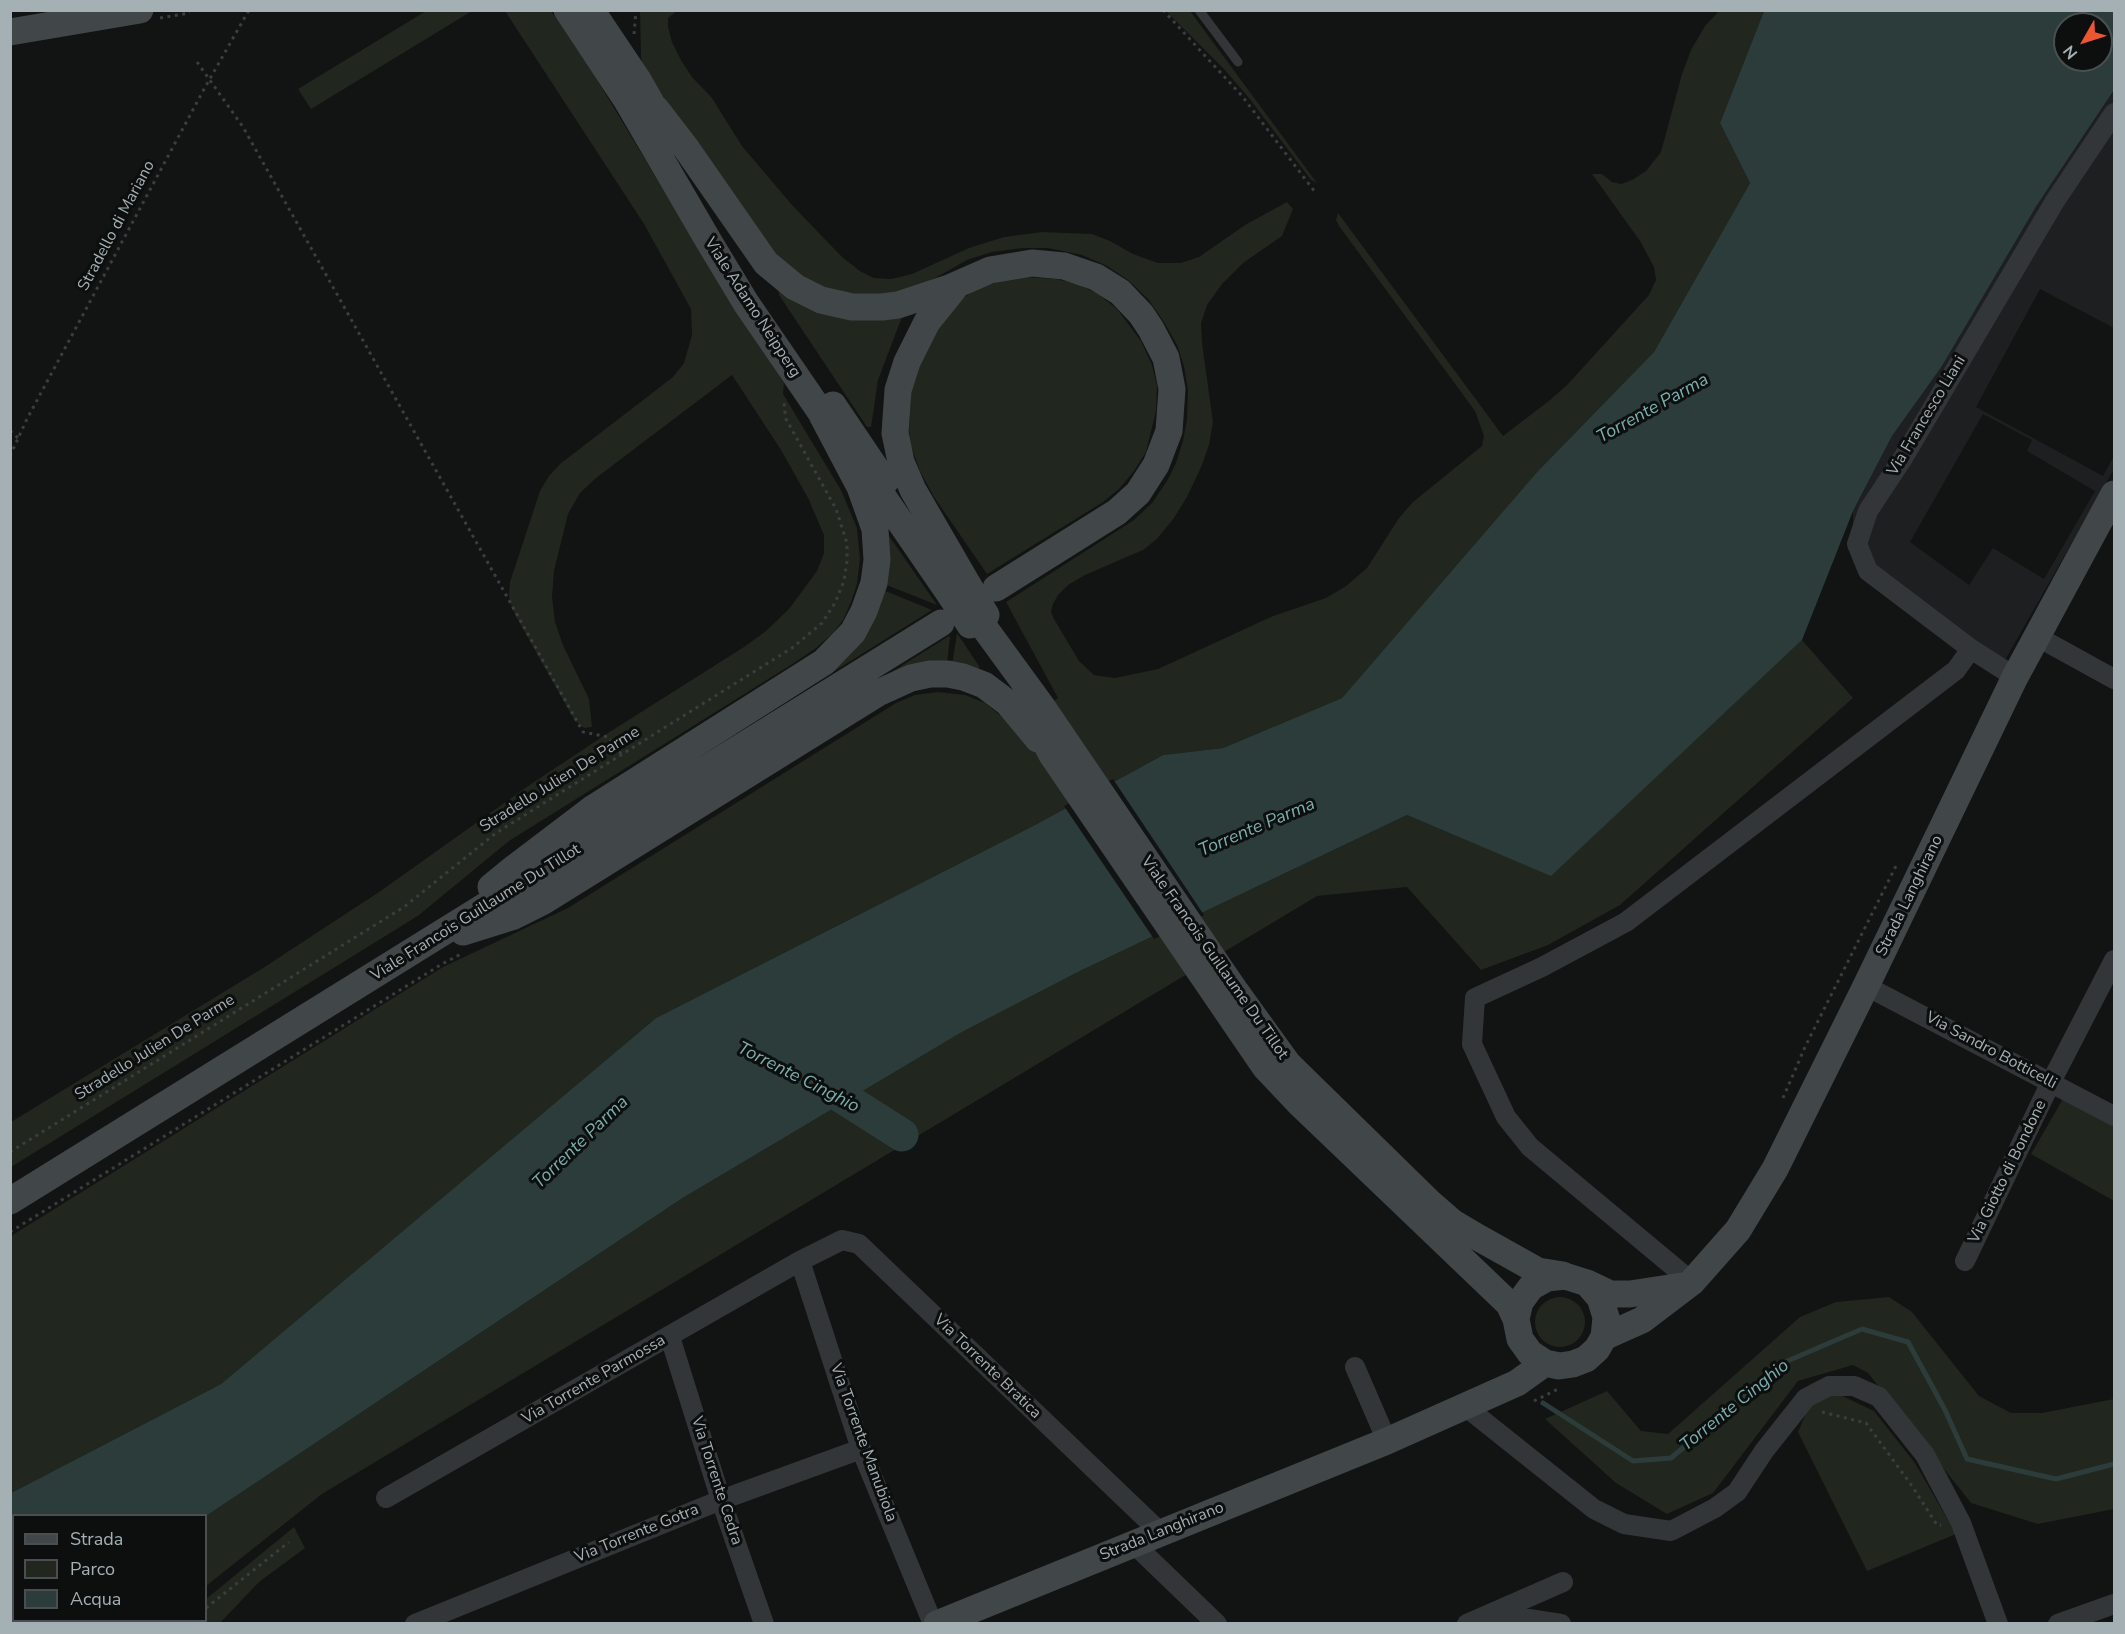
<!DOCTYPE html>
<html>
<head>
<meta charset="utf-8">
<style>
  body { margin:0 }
  #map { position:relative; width:2125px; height:1634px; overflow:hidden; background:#121313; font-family:"Nunito Sans",sans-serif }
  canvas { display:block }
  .frame { position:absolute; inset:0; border:12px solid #a4b0b4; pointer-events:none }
  .legend { position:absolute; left:12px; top:1514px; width:195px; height:108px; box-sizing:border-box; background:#0d0e0e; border:2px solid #494f50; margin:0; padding:8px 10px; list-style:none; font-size:18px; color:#a4b0b4 }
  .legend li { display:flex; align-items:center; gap:12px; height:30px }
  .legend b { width:30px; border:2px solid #494f50 }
  .north { position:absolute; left:2053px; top:12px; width:60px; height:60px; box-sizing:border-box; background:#0d0e0e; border:2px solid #494f50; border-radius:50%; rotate:231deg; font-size:16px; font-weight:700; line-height:24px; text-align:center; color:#a4b0b4 }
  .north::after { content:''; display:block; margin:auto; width:21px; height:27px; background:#ec5631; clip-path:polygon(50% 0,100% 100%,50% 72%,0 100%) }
</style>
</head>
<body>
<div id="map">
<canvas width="2125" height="1634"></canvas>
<div class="frame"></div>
<ul class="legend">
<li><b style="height:8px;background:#414648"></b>Strada</li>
<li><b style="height:16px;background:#21261e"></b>Parco</li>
<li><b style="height:16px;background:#2c3c3b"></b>Acqua</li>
</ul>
<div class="north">N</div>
</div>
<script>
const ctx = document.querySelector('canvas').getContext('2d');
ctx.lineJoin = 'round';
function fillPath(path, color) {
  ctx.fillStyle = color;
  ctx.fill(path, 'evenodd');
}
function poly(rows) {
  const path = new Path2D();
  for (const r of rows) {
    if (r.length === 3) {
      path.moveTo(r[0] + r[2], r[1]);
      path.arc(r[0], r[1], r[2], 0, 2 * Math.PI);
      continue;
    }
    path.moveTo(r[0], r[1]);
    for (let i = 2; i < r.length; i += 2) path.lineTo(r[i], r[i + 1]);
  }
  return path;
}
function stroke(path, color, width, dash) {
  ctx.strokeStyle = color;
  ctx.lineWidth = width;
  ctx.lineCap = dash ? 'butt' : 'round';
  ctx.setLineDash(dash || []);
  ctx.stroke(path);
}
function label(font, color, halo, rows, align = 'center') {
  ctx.font = font + ' "Nunito Sans",sans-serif';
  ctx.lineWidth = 6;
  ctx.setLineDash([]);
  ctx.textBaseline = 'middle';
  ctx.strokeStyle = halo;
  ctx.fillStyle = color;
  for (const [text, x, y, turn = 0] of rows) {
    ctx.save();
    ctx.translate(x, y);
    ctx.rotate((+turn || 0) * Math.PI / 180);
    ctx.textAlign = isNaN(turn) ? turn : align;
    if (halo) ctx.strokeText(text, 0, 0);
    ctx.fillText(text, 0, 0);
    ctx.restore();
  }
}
const built = poly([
  [2114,90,2114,328,2040,289,1976,407,2103,476,2114,456,2114,469,2001,667,1990,661,1853,563,1853,511,1892,436,1942,366,2037,205],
  [1983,414,2032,440,2027,451,2095,491,2044,579,1993,548,1969,585,1910,542]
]);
const green = poly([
  [426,11,472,11,311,109,298,89],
  [505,11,551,11,596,78,687,229,784,383,783,394,841,490,857,528,860,558,857,584,851,602,843,620,833,633,816,648,794,663,509,841,419,915,400,927,11,1167,11,1122,263,968,379,892,531,784,608,733,744,647,766,631,789,609,817,571,824,553,824,535,808,498,781,450,732,375,596,478,580,493,568,514,554,571,552,597,555,622,563,645,589,699,592,727,584,728,575,721,518,620,512,608,509,596,510,582,540,491,549,476,560,464,673,377,684,363,692,335,691,309,644,224],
  [640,11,677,11,668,18,668,27,672,42,682,62,692,77,712,98,742,146,792,205,842,257,860,271,874,278,891,279,912,274,969,248,1004,237,1042,232,1092,234,1110,241,1133,254,1158,263,1181,263,1199,257,1245,225,1287,202,1293,209,1282,236,1243,263,1222,284,1207,305,1201,323,1202,343,1213,422,1209,445,1202,465,1187,497,1174,518,1157,539,1143,550,1085,575,1068,585,1058,595,1053,604,1051,612,1054,619,1079,661,1094,675,1115,678,1158,669,1273,616,1326,598,1346,586,1367,568,1399,518,1413,502,1482,446,1484,436,1475,411,1339,226,1336,220,1338,213,1503,436,1550,400,1568,384,1649,295,1656,280,1654,267,1640,241,1592,174,1602,174,1612,182,1621,184,1632,180,1646,171,1661,152,1682,74,1691,50,1705,26,1719,11,1764,11,1720,123,1750,183,1654,352,1537,472,1342,698,1223,748,1163,755,1035,825,656,1018,221,1384,11,1493,11,1236,443,967,568,908,896,703,915,695,938,692,965,695,985,703,1000,715,1013,728,1058,698,1006,602,1134,520,1152,503,1167,481,1176,463,1183,441,1187,419,1188,391,1184,366,1177,345,1164,322,1148,299,1128,280,1107,266,1082,255,1048,248,1023,248,992,252,967,260,923,285,899,295,854,299,793,275,757,236,643,68,641,57],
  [1166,11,1190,11,1317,183,1311,180,1249,98,1223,68],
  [1025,277,1056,279,1078,284,1098,294,1117,309,1141,341,1152,365,1157,386,1156,411,1146,452,1134,471,1119,489,1103,502,987,574,934,497,920,471,911,446,909,430,911,394,906,392,919,353,957,302,975,290,999,281],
  [779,291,902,317,878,380,871,427,867,427,779,295],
  [885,530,937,605,884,584],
  [883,590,932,610,798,694],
  [957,633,979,666,979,669,952,665],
  [949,636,950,637,947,664,866,688],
  [1802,640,1853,698,1620,905,1548,945,1481,970,1407,887,1317,896,322,1494,206,1586,206,1516,681,1199,962,1032,1080,971,1407,815,1551,875],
  [2064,1097,2114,1125,2114,1201,2031,1154],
  [1560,1322,25],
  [1889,1297,1912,1312,1979,1396,2011,1413,2042,1413,2114,1399,2114,1509,2038,1524,1971,1503,1868,1373,1853,1365,1798,1381,1713,1493,1667,1514,1616,1483,1545,1419,1607,1391,1641,1431,1668,1434,1800,1317,1836,1302],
  [1836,1393,1874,1411,1915,1463,1956,1534,1867,1571,1798,1432,1809,1406],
  [294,1527,305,1548,259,1582,220,1623,176,1623,179,1621,206,1620,206,1599]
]);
const water = poly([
  [1764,11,2114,11,2114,90,2037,205,1942,366,1892,436,1853,511,1802,640,1551,876,1407,815,1080,971,962,1032,681,1199,206,1516,14,1516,14,1620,47,1621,43,1623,11,1624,11,1493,221,1384,656,1018,1035,825,1163,755,1223,748,1342,698,1537,472,1654,352,1750,183,1720,123],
  [2065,24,2101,24,2101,60,2065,60]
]);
const pier = poly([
  [1113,779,1204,915,1154,939,1064,806]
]);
const stream = poly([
  [1543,1403,1633,1461,1671,1458,1785,1362,1862,1329,1908,1342,1945,1410,1967,1459,2056,1479,2114,1464]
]);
const river = poly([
  [808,1081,836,1093,902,1135]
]);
const path = poly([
  [1163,10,1242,96,1315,192],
  [160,18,190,13],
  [634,34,636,10],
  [197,62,243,127,583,732,608,737,622,755],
  [10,431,18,438],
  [10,456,27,419,203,91,249,10],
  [1783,1098,1805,1047,1898,862],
  [10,1152,404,907,496,833,792,648,822,623,835,603,844,581,847,561,847,543,836,509,786,419,784,406,786,399],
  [10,1232,442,964,461,954],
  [1534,1401,1558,1389],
  [1822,1412,1866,1423,1912,1486,1937,1525,1941,1525],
  [206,1608,289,1542],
  [186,1624,190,1620]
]);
const lane = poly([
  [1199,10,1238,62]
]);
const street = poly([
  [2036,636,2114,679],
  [2015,677,1971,649,1868,571,1857,544,1868,511,1903,458,2055,201,2114,113],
  [1866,986,2114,1116],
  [800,1261,861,1449,933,1624],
  [1965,1261,2051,1082,2114,960],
  [1692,1282,1530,1147,1506,1117,1472,1044,1475,998,1542,967,1626,922,1956,670,1971,649],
  [670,1337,721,1500,764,1624],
  [1355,1367,1387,1441],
  [1466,1407,1594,1509,1624,1524,1671,1531,1715,1508,1737,1492,1764,1451,1806,1398,1829,1386,1854,1386,1879,1397,1925,1455,1961,1523,1998,1624],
  [386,1498,800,1261,842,1240,859,1244,1161,1533],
  [1134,1544,1217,1624],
  [1486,1620,1529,1619,1561,1624],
  [415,1624,721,1500,861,1449],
  [1467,1624,1563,1582],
  [2058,1624,2114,1604]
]);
const secondary = poly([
  [567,10,626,99,708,240,746,303,833,430],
  [591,10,638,80,664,126],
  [10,32,140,10],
  [656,109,686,148,766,263,795,287,821,300,852,307,882,307,898,305,949,288,990,270,1032,263,1064,266,1096,277,1120,292,1141,314,1151,329,1166,358,1172,389,1169,431,1156,465,1138,493,1117,512,996,588],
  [956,286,927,322,907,362,898,390,895,433,901,462,913,490,968,585],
  [833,405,885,482],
  [866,472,951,596],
  [978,619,1043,708,1236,992,1288,1064,1429,1202,1452,1222,1479,1238,1538,1271,1563,1275],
  [1033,719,1052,755,1265,1067,1299,1103,1509,1304,1516,1319],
  [491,887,513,869,592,809,824,662,853,632,864,611,874,583,877,560,875,529,860,487,822,415],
  [463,932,514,916,542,902,878,693,911,678,930,674,948,674,963,677,984,685,1008,703,1038,739],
  [10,1201,941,623],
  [1587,1283,1610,1294,1630,1294,1682,1286],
  [1604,1337,1642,1320,1692,1282,1738,1230,1775,1169,1866,986,2015,677,2114,494],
  [937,1624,1387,1441,1517,1383,1545,1363,1559,1366,1573,1364,1586,1359,1597,1349,1604,1337,1606,1317,1600,1298,1587,1283,1565,1276,1547,1278,1531,1287,1520,1302,1516,1319,1520,1339,1530,1353,1545,1363]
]);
const secondaryBridge = poly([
  [968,585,986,615],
  [951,596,970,625]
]);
const streetNames = [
  ["Stradello di Mariano",117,226,-62],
  ["Viale Adamo Neipperg",752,308,57],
  ["Via Francesco Liani",1927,416,-59],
  ["Stradello Julien De Parme",560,780,-32],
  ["Strada Langhirano",1910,896,-64],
  ["Viale Francois Guillaume Du Tillot",476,913,-32],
  ["Viale Francois Guillaume Du Tillot",1214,958,55],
  ["Stradello Julien De Parme",155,1048,-32],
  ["Via Sandro Botticelli",1991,1051,28],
  ["Via Giotto di Bondone",2008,1172,-64],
  ["Via Torrente Bratica",987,1367,44],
  ["Via Torrente Parmossa",594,1380,-30],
  ["Via Torrente Manubiola",863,1443,70],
  ["Via Torrente Cedra",716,1481,72],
  ["Strada Langhirano",1162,1532,-22],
  ["Via Torrente Gotra",637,1534,-22]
];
const waterNames = [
  ["Torrente Parma",1653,409,-29],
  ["Torrente Parma",1257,828,-23],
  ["Torrente Cinghio",798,1078,27],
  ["Torrente Parma",581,1143,-44],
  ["Torrente Cinghio",1735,1406,-39]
];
fillPath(built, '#1e1f20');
fillPath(green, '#21261e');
fillPath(water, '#2c3c3b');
fillPath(pier, '#121313');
stroke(stream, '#2c3c3b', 5);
stroke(river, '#2c3c3b', 33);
stroke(path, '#393e3f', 3, [3, 4.5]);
stroke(lane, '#333638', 9);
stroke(street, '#333638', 20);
stroke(secondary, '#414648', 27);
stroke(secondaryBridge, '#414648', 27);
label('16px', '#a4b0b4', '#0d0e0e', streetNames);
label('italic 18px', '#7baeae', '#0d0e0e', waterNames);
</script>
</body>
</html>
